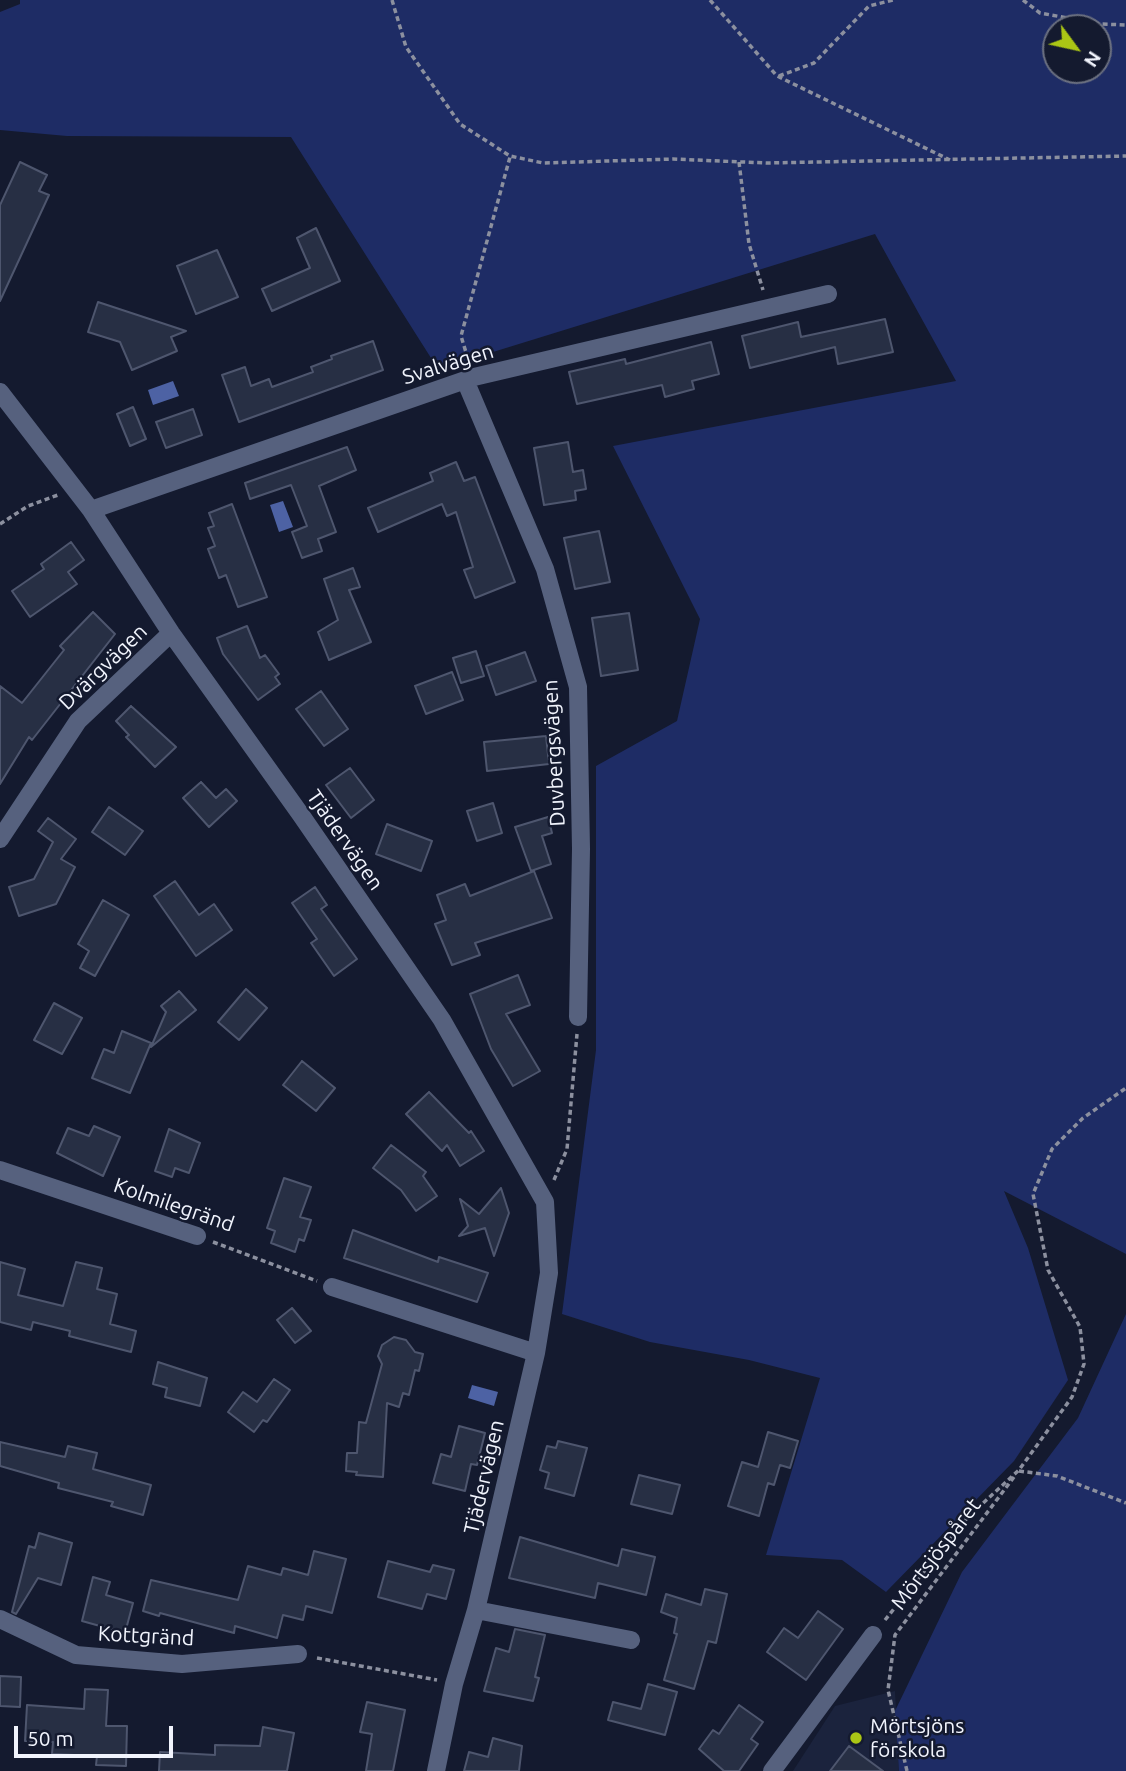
<!DOCTYPE html>
<html>
<head>
<meta charset="utf-8">
<style>
  body { margin:0 }
  #map { position:relative; width:1126px; height:1771px; overflow:hidden; background:#141a2f; font-family:Ubuntu,sans-serif }
  canvas { display:block }
  .north { position:absolute; left:1042px; top:14px; width:70px; height:70px; box-sizing:border-box; background:#141a2f; border:2px solid #6c7181; border-radius:50%; rotate:123deg; font-size:19px; font-weight:700; line-height:28px; text-align:center; color:#f1f4fd }
  .north::after { content:''; display:block; margin:auto; width:24px; height:32px; background:#abc615; clip-path:polygon(50% 0,100% 100%,50% 72%,0 100%) }
  .scale { position:absolute; left:14px; top:1726px; width:159px; height:32px; box-sizing:border-box; border:4px solid #f1f4fd; border-top:0; padding-left:9px; font-size:21px; line-height:24px; white-space:nowrap; color:#f1f4fd; -webkit-text-stroke:5px #141a2f; paint-order:stroke }
</style>
</head>
<body>
<div id="map">
<canvas width="1126" height="1771"></canvas>
<div class="north">N</div>
<div class="scale">50 m</div>
</div>
<script>
const ctx = document.querySelector('canvas').getContext('2d');
ctx.lineJoin = 'round';
function fillPath(path, color) {
  ctx.fillStyle = color;
  ctx.fill(path, 'evenodd');
}
function poly(rows) {
  const path = new Path2D();
  for (const r of rows) {
    path.moveTo(r[0], r[1]);
    for (let i = 2; i < r.length; i += 2) path.lineTo(r[i], r[i + 1]);
  }
  return path;
}
function stroke(path, color, width, dash) {
  ctx.strokeStyle = color;
  ctx.lineWidth = width;
  ctx.lineCap = dash ? 'butt' : 'round';
  ctx.setLineDash(dash || []);
  ctx.stroke(path);
}
function label(font, color, halo, rows, align = 'center') {
  ctx.font = font + ' Ubuntu,sans-serif';
  ctx.lineWidth = 5;
  ctx.setLineDash([]);
  ctx.textBaseline = 'middle';
  ctx.strokeStyle = halo;
  ctx.fillStyle = color;
  for (const [text, x, y, turn = 0] of rows) {
    ctx.save();
    ctx.translate(x, y);
    ctx.rotate((+turn || 0) * Math.PI / 180);
    ctx.textAlign = isNaN(turn) ? turn : align;
    if (halo) ctx.strokeText(text, 0, 0);
    ctx.fillText(text, 0, 0);
    ctx.restore();
  }
}
const built = poly([
  [895,1691,899,1771,793,1771,835,1706]
]);
const green = poly([
  [20,0,1126,0,1126,1254,1004,1191,1028,1248,1068,1380,1014,1461,886,1592,842,1560,766,1555,820,1378,749,1360,650,1342,562,1314,596,1050,596,766,677,721,700,619,613,446,956,381,875,234,438,369,291,137,67,136,0,130,0,12,20,4],
  [1056,28,1098,28,1098,70,1056,70],
  [1126,1314,1126,1771,899,1771,895,1711,962,1572,1078,1418]
]);
const water = poly([
  [173,381,179,396,153,405,148,390],
  [283,501,293,527,279,532,270,505],
  [472,1385,498,1392,494,1406,468,1398]
]);
const building = poly([
  [20,162,47,175,39,191,49,195,0,301,0,205,20,162],
  [316,228,340,281,272,311,262,289,310,268,297,238,316,228],
  [217,250,238,297,196,314,177,266,217,250],
  [98,302,186,331,171,337,177,351,132,370,120,342,88,332,98,302],
  [885,319,893,352,838,364,835,347,750,368,742,336,798,322,801,337,885,319],
  [373,341,383,370,239,422,222,375,245,367,251,386,269,379,272,387,313,372,311,367,332,359,331,356,373,341],
  [711,342,719,374,692,381,694,389,665,397,662,385,577,404,569,372,625,359,626,364,711,342],
  [133,407,146,439,130,446,117,414,133,407],
  [193,409,202,435,166,448,156,422,193,409],
  [568,442,573,472,583,470,586,489,575,491,576,500,544,505,534,448,568,442],
  [347,447,356,470,319,486,336,532,318,539,322,551,302,558,292,532,307,526,291,485,250,499,245,483,347,447],
  [456,462,464,481,475,477,515,582,475,598,464,570,473,567,456,512,447,516,442,504,378,532,368,508,433,481,430,473,456,462],
  [232,504,267,597,238,607,226,575,219,578,208,549,215,546,208,528,214,526,209,513,232,504],
  [599,531,610,582,575,589,564,538,599,531],
  [71,542,84,560,68,572,77,584,30,617,12,591,44,569,41,564,71,542],
  [353,568,360,587,349,590,371,642,329,660,318,632,338,620,324,579,353,568],
  [93,612,115,634,32,740,29,737,0,784,0,686,22,703,64,650,60,646,93,612],
  [629,613,638,670,601,676,592,618,629,613],
  [247,626,260,658,265,655,279,674,275,677,280,684,258,700,223,654,217,638,247,626],
  [476,651,484,676,461,683,453,658,476,651],
  [525,652,536,681,496,695,486,666,525,652],
  [452,672,463,700,426,714,415,686,452,672],
  [321,691,348,729,324,746,296,709,321,691],
  [131,706,176,747,155,767,126,737,129,735,116,721,131,706],
  [546,736,549,764,487,771,484,742,546,736],
  [350,768,374,800,351,818,326,785,350,768],
  [201,782,216,798,226,789,237,801,209,827,183,798,201,782],
  [493,803,502,833,477,841,467,811,493,803],
  [109,807,143,831,125,855,92,832,109,807],
  [548,817,552,833,542,836,551,864,531,871,515,827,548,817],
  [48,818,76,839,61,859,75,867,56,904,19,916,9,887,34,879,53,842,38,831,48,818],
  [387,824,432,841,421,871,376,854,387,824],
  [534,871,552,918,475,943,480,955,452,965,435,924,446,920,437,895,465,884,470,896,534,871],
  [175,881,199,915,214,904,232,930,196,956,154,896,175,881],
  [315,887,327,905,321,909,357,959,334,976,311,943,317,939,292,903,315,887],
  [103,900,129,915,95,976,80,968,89,951,78,944,103,900],
  [518,975,530,1005,506,1014,540,1071,513,1086,491,1049,470,994,518,975],
  [246,989,267,1008,239,1040,218,1022,246,989],
  [179,991,196,1010,151,1047,166,1012,161,1006,179,991],
  [54,1003,82,1018,62,1054,34,1040,54,1003],
  [122,1031,151,1043,130,1093,92,1078,104,1049,114,1053,122,1031],
  [302,1061,335,1088,316,1111,283,1085,302,1061],
  [429,1092,469,1133,471,1131,484,1151,460,1166,447,1145,442,1151,406,1114,429,1092],
  [94,1126,120,1137,103,1176,57,1153,68,1128,89,1136,94,1126],
  [169,1129,200,1143,189,1173,175,1168,172,1177,155,1171,169,1129],
  [391,1145,426,1172,423,1176,437,1196,416,1211,401,1190,373,1168,391,1145],
  [284,1178,311,1187,300,1217,311,1220,304,1241,299,1239,295,1252,271,1243,275,1231,267,1228,284,1178],
  [501,1188,509,1213,494,1256,485,1228,459,1236,468,1226,460,1199,479,1214,501,1188],
  [353,1230,438,1262,439,1257,488,1273,477,1302,344,1258,353,1230],
  [0,1262,25,1269,18,1295,63,1306,76,1262,102,1268,97,1289,117,1294,110,1324,136,1331,131,1352,69,1336,70,1331,33,1322,31,1330,0,1322,0,1262],
  [292,1308,311,1331,295,1343,277,1320,292,1308],
  [394,1337,406,1340,415,1352,423,1354,419,1371,415,1370,409,1395,403,1393,399,1407,387,1403,383,1477,356,1475,357,1472,346,1471,347,1453,357,1453,359,1422,366,1423,382,1364,378,1356,382,1345,394,1337],
  [158,1362,207,1378,200,1406,165,1397,167,1388,153,1384,158,1362],
  [274,1379,290,1390,267,1422,263,1420,254,1432,228,1412,243,1392,257,1402,274,1379],
  [459,1426,485,1433,477,1465,471,1464,465,1491,433,1483,441,1454,451,1457,459,1426],
  [768,1432,798,1441,790,1468,780,1465,774,1485,768,1483,759,1516,728,1506,742,1462,758,1467,768,1432],
  [558,1441,587,1448,574,1496,545,1488,549,1473,540,1470,547,1446,556,1448,558,1441],
  [0,1442,65,1457,68,1446,97,1453,93,1469,151,1485,143,1515,111,1506,113,1502,58,1488,59,1483,0,1466,0,1442],
  [639,1475,680,1485,672,1514,631,1504,639,1475],
  [39,1533,72,1543,61,1585,38,1578,16,1614,12,1612,29,1546,35,1548,39,1533],
  [520,1537,618,1566,622,1549,655,1557,646,1595,598,1583,595,1598,509,1578,520,1537],
  [314,1551,346,1559,332,1613,306,1606,303,1620,283,1615,277,1638,235,1626,234,1633,160,1613,159,1616,143,1611,151,1580,238,1600,248,1566,281,1575,283,1568,308,1575,314,1551],
  [388,1561,430,1572,433,1565,454,1570,446,1599,427,1594,422,1609,378,1597,388,1561],
  [93,1577,110,1582,106,1595,133,1603,125,1633,82,1621,93,1577],
  [705,1589,727,1594,716,1643,708,1641,694,1689,664,1680,677,1634,674,1633,677,1618,661,1612,666,1594,701,1605,705,1589],
  [818,1611,843,1629,806,1680,767,1652,784,1628,798,1638,818,1611],
  [515,1629,545,1635,535,1677,539,1678,533,1701,484,1691,496,1648,509,1652,515,1629],
  [0,1676,21,1677,20,1707,0,1706,0,1676],
  [648,1684,677,1692,665,1735,608,1720,613,1702,641,1709,648,1684],
  [85,1689,108,1690,106,1726,127,1726,126,1766,96,1765,97,1756,52,1754,53,1742,25,1741,27,1705,84,1709,85,1689],
  [367,1702,405,1710,393,1771,366,1771,372,1734,360,1732,367,1702],
  [739,1705,763,1722,751,1739,758,1744,739,1771,724,1771,699,1749,713,1730,719,1734,739,1705],
  [263,1727,294,1733,287,1771,159,1771,160,1752,215,1755,215,1745,260,1746,263,1727],
  [493,1738,522,1746,519,1771,464,1771,469,1752,488,1757,493,1738],
  [849,1746,883,1771,830,1771,849,1746]
]);
const path = poly([
  [392,0,406,47,460,124,510,156,543,163,673,159,766,163,1126,156],
  [710,0,777,76,950,160],
  [1023,0,1040,13,1101,24,1126,25],
  [779,76,814,63,869,6,893,0],
  [739,162,749,244,763,290],
  [468,359,461,336,510,157],
  [0,524,28,506,58,495],
  [554,1180,567,1149,577,1034],
  [213,1242,317,1281],
  [1019,1471,1057,1476,1126,1503],
  [885,1620,968,1517,1019,1470,1072,1397,1084,1364,1080,1327,1048,1270,1033,1194,1052,1149,1083,1118,1126,1088],
  [317,1658,437,1680],
  [907,1771,888,1690,895,1635,1014,1477]
]);
const minor = poly([
  [465,380,545,569,578,687,581,849,578,1017],
  [0,392,91,510,171,633,301,815,442,1020,545,1202,549,1273,536,1353,476,1610,454,1684,436,1771],
  [91,510,474,377,828,294],
  [0,839,78,721,171,633],
  [0,1170,197,1236],
  [332,1287,536,1353],
  [476,1610,631,1640],
  [0,1619,76,1655,182,1664,298,1654],
  [772,1771,873,1635]
]);
const markers = [
  [856,1738,7,"#abc615"]
];
const streetNames = [
  ["Svalvägen",448,364,-17],
  ["Dvärgvägen",103,667,-44],
  ["Duvbergsvägen",554,753,-93],
  ["Tjädervägen",345,840,55],
  ["Kolmilegränd",174,1205,19],
  ["Tjädervägen",484,1477,-77],
  ["Mörtsjöspåret",936,1554,-53],
  ["Kottgränd",146,1636,3]
];
const poiNames = [
  ["Mörtsjöns",870,1726],
  ["förskola",870,1750]
];
fillPath(built, '#1b233d');
fillPath(green, '#1e2c65');
fillPath(water, '#4d62a4');
fillPath(building, '#272f44');
stroke(building, '#4e566e', 2);
stroke(path, '#8c909f', 3.5, [5, 3.5]);
stroke(minor, '#56617e', 18);
for (const [x, y, r, color] of markers) {
  const dot = new Path2D();
  dot.arc(x, y, r, 0, 2 * Math.PI);
  ctx.fillStyle = color;
  ctx.fill(dot);
  stroke(dot, '#141a2f', 2.5);
}
label('21px', '#f1f4fd', '#141a2f', streetNames);
label('21px', '#f1f4fd', '#141a2f', poiNames, 'left');
</script>
</body>
</html>
